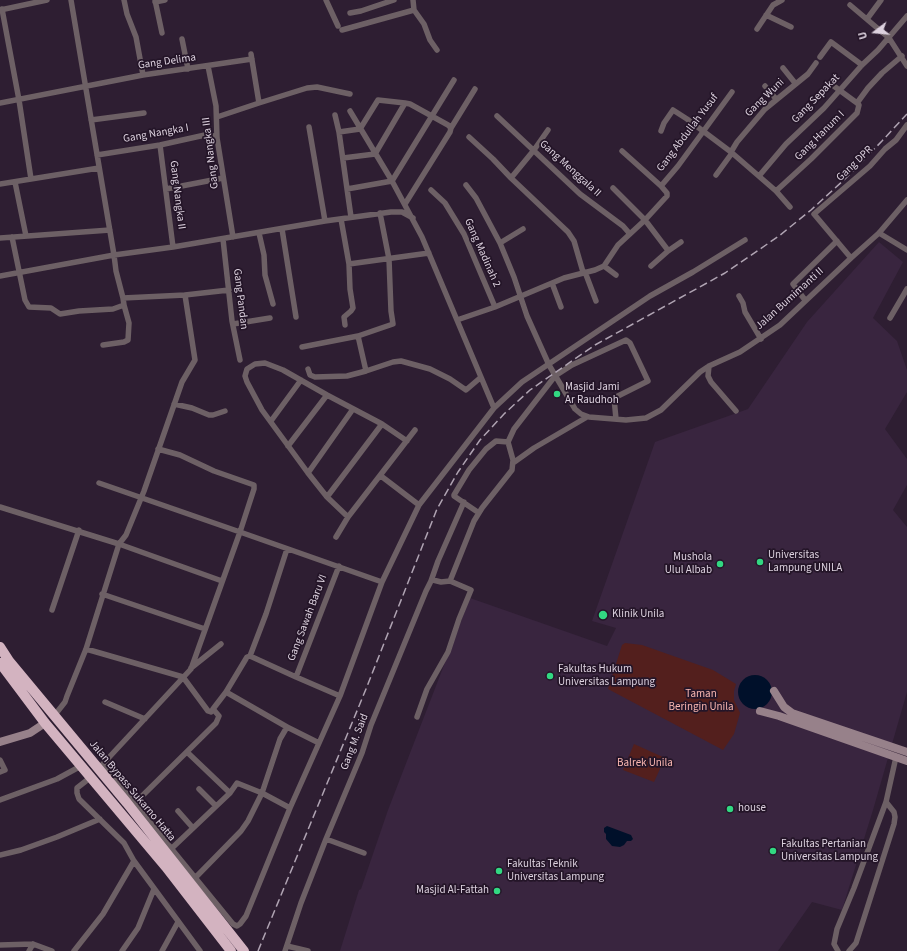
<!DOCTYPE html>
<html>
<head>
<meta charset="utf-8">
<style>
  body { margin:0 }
  #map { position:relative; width:907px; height:951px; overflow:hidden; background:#2e1e32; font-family:"Source Sans 3",sans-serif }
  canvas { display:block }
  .north { position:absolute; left:855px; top:12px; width:40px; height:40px; -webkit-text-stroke:3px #241528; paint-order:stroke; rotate:254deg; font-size:11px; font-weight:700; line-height:16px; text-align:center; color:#ddd2df }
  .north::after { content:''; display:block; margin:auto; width:14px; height:18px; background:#ddd2df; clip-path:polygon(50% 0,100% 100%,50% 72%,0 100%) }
</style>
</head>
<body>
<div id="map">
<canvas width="907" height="951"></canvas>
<div class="north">U</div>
</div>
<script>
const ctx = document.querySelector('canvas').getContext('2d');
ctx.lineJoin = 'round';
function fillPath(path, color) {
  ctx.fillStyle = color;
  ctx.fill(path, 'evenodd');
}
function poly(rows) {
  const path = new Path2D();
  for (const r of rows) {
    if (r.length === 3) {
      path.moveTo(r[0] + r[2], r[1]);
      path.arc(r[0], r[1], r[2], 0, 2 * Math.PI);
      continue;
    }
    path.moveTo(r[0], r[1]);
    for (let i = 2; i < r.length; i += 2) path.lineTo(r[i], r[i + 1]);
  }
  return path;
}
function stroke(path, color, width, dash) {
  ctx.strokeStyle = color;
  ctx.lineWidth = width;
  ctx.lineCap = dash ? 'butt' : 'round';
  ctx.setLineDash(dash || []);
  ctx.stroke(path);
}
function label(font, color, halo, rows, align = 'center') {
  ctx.font = font + ' "Source Sans 3",sans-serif';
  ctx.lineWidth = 3.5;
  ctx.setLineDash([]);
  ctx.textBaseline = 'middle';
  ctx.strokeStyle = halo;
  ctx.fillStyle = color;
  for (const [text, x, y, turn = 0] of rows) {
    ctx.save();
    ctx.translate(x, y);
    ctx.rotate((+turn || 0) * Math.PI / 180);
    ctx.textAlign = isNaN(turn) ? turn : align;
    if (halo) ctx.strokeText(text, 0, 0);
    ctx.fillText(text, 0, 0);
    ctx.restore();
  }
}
const built = poly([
  [879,242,903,262,873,318,897,341,907,370,907,392,885,429,907,459,907,485,893,510,907,527,907,692,873,810,842,910,812,902,778,951,340,951,359,890,361,889,388,810,470,598,607,646,616,628,592,621,655,442,748,409,807,322]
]);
const green = poly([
  [625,643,642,645,713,670,736,684,734,691,734,700,740,713,734,734,723,750,608,689,622,645],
  [634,744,665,758,654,782,623,770]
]);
const water = poly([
  [755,692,17],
  [607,826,631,835,633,839,631,841,627,841,624,845,620,847,612,846,606,839,606,834,604,832,604,828]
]);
const street = poly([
  [71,0,114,255,173,247,325,221,391,212,402,212,413,218],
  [124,0,127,14,136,37,143,75],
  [155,0,162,33],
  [326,0,338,26],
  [413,0,414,10,424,24,430,40,437,50],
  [155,2,165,0],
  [850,5,889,38,907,66],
  [2,9,19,100,31,179],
  [0,10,47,0],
  [350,13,361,11,394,0],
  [766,15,791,27],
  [867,19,881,0],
  [757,29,773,5,782,0],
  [342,30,414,10],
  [182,39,188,69],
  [820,57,831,42,862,65],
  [208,66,216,106,217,138,233,237],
  [783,68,795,83],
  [831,84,857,103],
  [765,86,776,99],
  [0,103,143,75,252,59],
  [259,103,307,88,317,87,350,94],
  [350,111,392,181,422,237,494,408],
  [335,115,339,132],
  [497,116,580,194,623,226,630,234],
  [217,117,259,103,251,54],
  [91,120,144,113],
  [309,127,325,221],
  [451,128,475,89],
  [661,131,664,123,673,110,687,119,731,152,776,191,790,207],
  [469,137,493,159,511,178,568,232,574,241,583,272],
  [160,145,173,247],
  [731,152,737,142,765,109,808,74,816,63],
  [97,155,160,145,205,135,214,136,217,138],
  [343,158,375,154,405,103,410,104,448,125,451,128,450,132,405,204],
  [716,175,732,153],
  [759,176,786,144,824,108,862,65,878,50,907,16],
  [511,178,534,150,548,130],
  [15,182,26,236],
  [0,184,99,168],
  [466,185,476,198,500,243,514,277,527,316,549,365,575,409,581,414,589,417,626,420,646,418,661,410,700,372,709,366,740,352,780,325,851,258,879,233,907,200],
  [661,186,678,166,732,92],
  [613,188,645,220,667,249,668,251,651,266],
  [166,189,223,178],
  [347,189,392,181,454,80],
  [431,190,445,203,464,234,495,307],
  [776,191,811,159,857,113,859,105,857,103,868,88,882,73,902,56],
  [380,213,389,259,391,311,393,324,358,336,366,371,393,362,401,361,430,369,450,379,466,390,480,378],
  [351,217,339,132,360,129,378,100,405,103],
  [341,219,349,264],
  [282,229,296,317],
  [259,233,264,255,265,275,273,304],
  [879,233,907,250],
  [12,237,25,300,29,307,51,308,60,314,79,311,113,309,124,305,123,298],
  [0,238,110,230],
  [223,239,232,321,240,360],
  [500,243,523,229],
  [668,251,681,242],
  [851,258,814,214,870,166,885,149,896,140,907,125],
  [604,266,616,275],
  [585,272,596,301],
  [0,276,114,255,116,271,123,298,185,295,229,290],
  [552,283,561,307],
  [739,296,743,303,745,312,761,339],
  [805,300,793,284,837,241],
  [890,318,907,289],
  [457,320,495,307,564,278,595,270,604,266,618,245,645,220,667,196,667,193,661,186,622,151],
  [233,324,270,318],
  [345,325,344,317,351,311,353,308,350,289,349,264,429,253],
  [103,345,124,342,128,340,129,323,124,305],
  [302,347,358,336],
  [709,366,708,376,711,382,736,411],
  [308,369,310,375,315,377,347,376,366,371],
  [174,404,192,408,209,415,213,415,225,411],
  [271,421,301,380],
  [288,446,327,395],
  [513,463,534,448,587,417],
  [308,473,353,409],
  [381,476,419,505],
  [99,483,240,532,254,489,254,485,214,471,180,455,158,449],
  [327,497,382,424],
  [0,507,119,544,222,581],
  [479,513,454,496,454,495,469,470,486,449,496,441,508,442],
  [348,517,327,497,308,473,262,410,247,382,245,376,247,369,255,364,265,363,283,370,327,395,382,424,407,441],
  [336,537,348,517,415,430],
  [339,566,296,677,340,696],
  [431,581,438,561,464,502],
  [450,581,474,521,482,508,512,470,513,460,508,442,514,429,555,376,572,365,626,340,630,343,648,381,614,398,616,419],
  [102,594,205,629],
  [52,610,79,530],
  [86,649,183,677,208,711,211,712,213,709,226,692,287,727,319,743],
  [250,656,266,614,287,549],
  [191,668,221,644],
  [226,692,247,657,250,656,296,677],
  [105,702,145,719],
  [54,716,65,702,67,696,86,649,119,544,126,535,144,491,182,382,195,360,185,295],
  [187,752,230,793],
  [0,760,5,770,0,772],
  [103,765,233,924,237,926,240,924,246,916,290,808,340,696,382,582,419,505,494,408,522,382,650,296,693,272,745,240],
  [101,766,191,669,240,532,382,582],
  [91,777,77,788,77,793,79,799,124,843,134,861,200,951],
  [199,789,216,806],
  [0,800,57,779,81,766],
  [134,804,216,723,219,716,213,709],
  [178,811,193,828],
  [326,839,364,853],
  [171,849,230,793,237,783,262,793,290,808],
  [0,855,21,850,57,837,100,819],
  [195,878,241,831,248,821,262,793,280,739,287,727],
  [0,945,33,944,52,951],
  [287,946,308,951],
  [29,951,33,944],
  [74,951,103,914,134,861],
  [122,951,138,928,154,889],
  [162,951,178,922],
  [285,951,301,903,326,839,362,753,371,725,426,591,431,581,433,580,441,582,450,581,471,590,459,619,448,652,427,689,417,717],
  [838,951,834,944,837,929,854,888,886,802,896,757],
  [849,951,856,943,894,824,895,817,894,812,886,802]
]);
const secondary = poly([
  [774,691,784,707,792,713,907,752],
  [760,711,779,716,907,761],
  [0,742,30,733,45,723]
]);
const highway = poly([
  [0,647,9,661,127,803,244,951],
  [0,663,45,723,166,867,231,951]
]);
const rail = poly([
  [258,951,366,689,437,509,458,472,480,440,504,414,530,390,595,345,725,273,779,236,811,210,846,178,882,141,907,114]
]);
const markers = [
  [557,394,4,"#32d882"],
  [760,562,4,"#32d882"],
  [720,564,4,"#32d882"],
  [603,615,5,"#32d882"],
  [550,676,4,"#32d882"],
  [730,809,4,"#32d882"],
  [773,851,4,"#32d882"],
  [499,871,4,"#32d882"],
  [497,891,4,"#32d882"]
];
const streetNames = [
  ["Gang Delima",167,62,-8],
  ["Gang Wuni",765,98,-44],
  ["Gang Sepakat",816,99,-46],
  ["Gang Abdullah Yusuf",688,133,-53],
  ["Gang Nangka I",156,134,-10],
  ["Gang Hanum I",820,136,-45],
  ["Gang Nangka III",211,153,-97],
  ["Gang DPR",855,164,-44],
  ["Gang Menggala II",570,169,42],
  ["Gang Nangka II",177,195,83],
  ["Gang Madinah 2",482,253,66],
  ["Gang Pandan",240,299,83],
  ["Jalan Bumimanti II",790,299,-42],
  ["Gang Sawah Baru VI",308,618,-69],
  ["Gang M. Said",355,742,-69],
  ["Jalan Bypass Sukarno Hatta",132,791,50]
];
const poiNames = [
  ["Masjid Jami",565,388],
  ["Ar Raudhoh",565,401],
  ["Universitas",768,556],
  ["Lampung UNILA",768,569],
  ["Mushola",712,558,"right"],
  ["Ulul Albab",712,571,"right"],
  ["Klinik Unila",612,615],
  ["Fakultas Hukum",558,670],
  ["Universitas Lampung",558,683],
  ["house",738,809],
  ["Fakultas Pertanian",781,845],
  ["Universitas Lampung",781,858],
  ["Fakultas Teknik",507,865],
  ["Universitas Lampung",507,878],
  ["Masjid Al-Fattah",489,891,"right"]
];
const parkNames = [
  ["Taman",701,695],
  ["Beringin Unila",701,708],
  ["Balrek Unila",645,764]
];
fillPath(built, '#39253f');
fillPath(green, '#531f1d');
fillPath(water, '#00102a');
stroke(street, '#6d6065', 5.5);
stroke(secondary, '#97818a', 8);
stroke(highway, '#d3b3c0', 10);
stroke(rail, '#b0a4b3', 1.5, [8, 4]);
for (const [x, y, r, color] of markers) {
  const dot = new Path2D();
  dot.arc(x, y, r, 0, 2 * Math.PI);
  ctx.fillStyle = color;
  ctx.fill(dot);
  stroke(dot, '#241528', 1.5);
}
label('11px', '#ddd2df', '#241528', streetNames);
label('11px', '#ddd2df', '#241528', poiNames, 'left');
label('11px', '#fab7b1', '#241528', parkNames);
</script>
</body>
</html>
